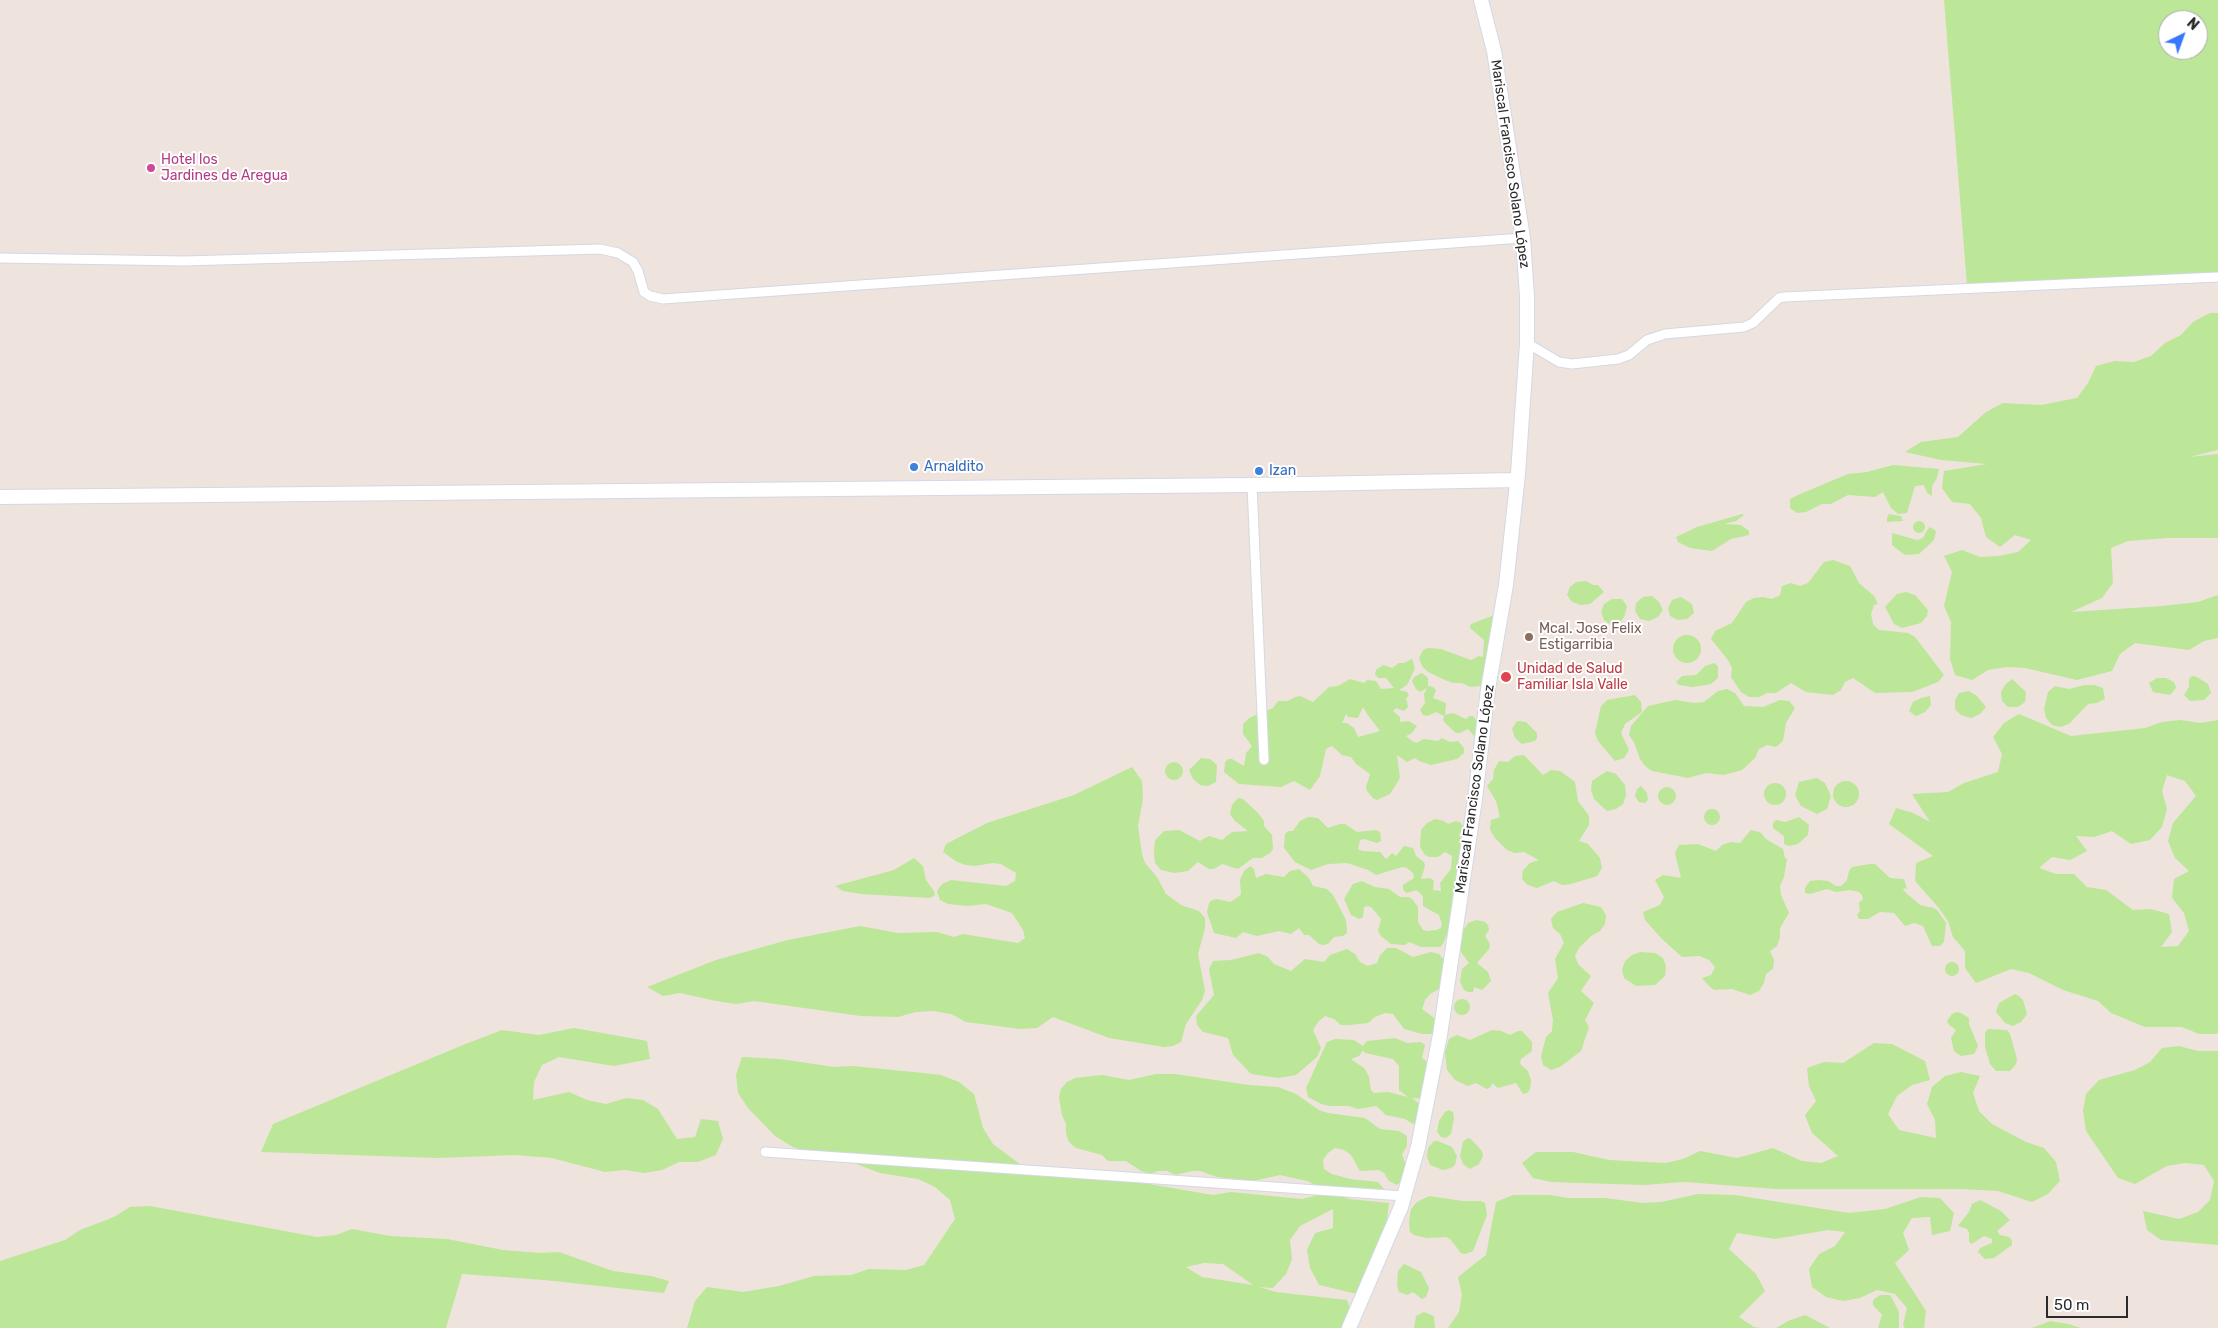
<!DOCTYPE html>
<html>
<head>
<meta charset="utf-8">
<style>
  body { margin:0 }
  #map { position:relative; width:2218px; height:1328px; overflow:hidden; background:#eee4dd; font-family:Rubik,sans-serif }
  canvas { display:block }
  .north { position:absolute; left:2158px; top:10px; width:50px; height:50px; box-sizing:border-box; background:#fff; border:1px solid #aaa; border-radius:50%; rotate:42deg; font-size:14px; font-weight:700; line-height:20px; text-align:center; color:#2b2b2b }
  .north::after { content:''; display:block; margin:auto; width:18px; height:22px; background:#3977ff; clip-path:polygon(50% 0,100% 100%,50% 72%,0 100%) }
  .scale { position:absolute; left:2046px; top:1296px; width:82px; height:22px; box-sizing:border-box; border:2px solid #2b2b2b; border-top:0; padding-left:6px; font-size:15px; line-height:18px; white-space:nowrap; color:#2b2b2b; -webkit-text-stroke:4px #fff; paint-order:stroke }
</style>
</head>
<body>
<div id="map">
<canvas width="2218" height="1328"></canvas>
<div class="north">N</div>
<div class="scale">50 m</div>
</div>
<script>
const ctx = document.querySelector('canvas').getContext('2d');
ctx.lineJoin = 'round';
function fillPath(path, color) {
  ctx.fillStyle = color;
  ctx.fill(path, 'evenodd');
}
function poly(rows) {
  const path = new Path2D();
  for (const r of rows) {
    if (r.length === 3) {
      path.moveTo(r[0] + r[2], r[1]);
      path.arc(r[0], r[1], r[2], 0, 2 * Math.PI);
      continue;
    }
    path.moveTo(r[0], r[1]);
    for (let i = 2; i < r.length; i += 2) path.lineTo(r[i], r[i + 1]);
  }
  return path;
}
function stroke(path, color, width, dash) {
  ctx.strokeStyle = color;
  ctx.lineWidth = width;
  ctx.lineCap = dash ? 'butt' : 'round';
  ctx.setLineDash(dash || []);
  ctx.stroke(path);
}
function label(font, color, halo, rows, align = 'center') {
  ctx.font = font + ' Rubik,sans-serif';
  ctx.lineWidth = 4;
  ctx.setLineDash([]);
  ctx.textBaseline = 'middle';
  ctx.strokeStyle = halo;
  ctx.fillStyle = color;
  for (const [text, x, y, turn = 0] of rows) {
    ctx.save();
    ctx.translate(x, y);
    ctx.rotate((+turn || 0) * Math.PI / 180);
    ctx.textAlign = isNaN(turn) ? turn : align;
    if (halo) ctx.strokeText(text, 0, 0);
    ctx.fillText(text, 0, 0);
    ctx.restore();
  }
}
const green = poly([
  [1944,0,2218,0,2218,273,1967,285],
  [2168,20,2198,20,2198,50,2168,50],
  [2210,313,2218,313,2218,450,2189,457,2218,454,2218,538,2167,538,2128,541,2111,548,2113,583,2102,598,2071,612,2162,606,2198,602,2218,595,2218,638,2204,641,2189,650,2135,643,2120,654,2112,671,2077,680,2025,668,2007,667,1988,670,1972,680,1955,675,1950,659,1951,622,1944,606,1952,572,1944,556,1962,550,1980,557,1999,556,2018,552,2031,540,2015,535,2000,547,1986,537,1981,518,1970,504,1952,502,1942,488,1944,471,1987,464,1941,460,1905,452,1921,442,1958,437,1986,412,2003,403,2041,405,2077,398,2088,383,2096,366,2115,361,2134,362,2151,356,2165,343,2181,335,2193,322],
  [1893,465,1939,469,1937,478,1932,486,1932,496,1927,493,1924,485,1915,486,1907,513,1898,514,1891,508,1883,492,1875,497,1848,495,1831,504,1822,504,1806,512,1797,513,1790,508,1790,499,1798,495,1848,474,1867,472],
  [1742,514,1744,515,1736,521,1724,524,1741,525,1749,531,1749,535,1731,539,1712,551,1690,548,1678,542,1676,537,1697,527],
  [1889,514,1901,516,1903,521,1887,522,1887,518],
  [1919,527,6],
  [1930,527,1936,531,1934,540,1919,554,1905,555,1892,545,1892,533,1917,540,1923,538,1927,530],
  [1833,560,1850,566,1859,583,1874,596,1878,604,1874,605,1871,614,1873,624,1879,630,1908,633,1915,637,1944,675,1938,682,1912,692,1875,693,1853,678,1845,682,1841,690,1833,695,1806,692,1791,683,1776,693,1767,693,1759,697,1749,697,1741,692,1731,677,1732,668,1728,660,1711,639,1715,631,1732,623,1746,602,1754,598,1763,597,1772,599,1780,595,1782,586,1791,583,1800,586,1808,583,1824,562],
  [1586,581,1593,585,1598,585,1604,592,1590,604,1581,605,1572,602,1567,595,1570,587,1576,582],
  [1906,592,1915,595,1928,610,1927,616,1921,623,1902,628,1894,624,1885,607,1897,594],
  [1652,596,1659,602,1663,610,1658,617,1649,621,1640,619,1635,611,1636,603,1643,597],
  [1681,597,1692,604,1694,613,1687,619,1678,620,1670,616,1668,608,1672,600],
  [1612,599,1622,599,1627,606,1625,615,1620,623,1611,625,1604,620,1601,612,1604,604],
  [1497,614,1483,686,1470,687,1462,683,1453,683,1445,680,1428,672,1422,666,1419,658,1423,650,1428,648,1441,649,1471,660,1479,656,1483,657,1484,640,1470,628,1471,624],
  [1687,649,14],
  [1412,659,1415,668,1411,677,1407,685,1399,690,1407,692,1409,696,1406,698,1408,707,1404,711,1396,708,1393,711,1400,717,1400,722,1409,721,1417,726,1412,733,1406,736,1412,741,1416,743,1424,739,1438,741,1442,738,1450,742,1458,741,1464,748,1464,753,1457,759,1431,765,1419,761,1415,758,1407,762,1397,755,1400,778,1390,794,1377,800,1373,798,1367,791,1366,787,1370,774,1356,764,1351,757,1342,755,1332,746,1326,749,1320,776,1310,790,1294,781,1281,787,1239,784,1224,772,1225,762,1228,759,1232,759,1244,766,1246,753,1252,746,1243,734,1243,724,1249,718,1273,708,1278,701,1288,701,1295,697,1300,696,1313,702,1329,687,1338,686,1350,679,1364,683,1367,680,1376,681,1381,689,1394,688,1386,678,1378,678,1375,674,1376,670,1383,665,1392,668,1399,663,1404,663],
  [1363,707,1367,714,1380,731,1358,737,1354,728,1347,723,1342,723,1346,714,1348,717,1358,718],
  [1714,663,1718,666,1718,678,1711,684,1693,687,1679,685,1676,682,1682,676,1696,675,1705,666],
  [1422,673,1428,678,1428,686,1433,687,1436,690,1433,698,1446,703,1445,715,1453,713,1466,719,1469,716,1473,716,1476,720,1481,720,1477,739,1468,729,1460,733,1456,733,1446,724,1443,720,1444,716,1436,712,1427,716,1423,715,1420,710,1425,703,1424,694,1427,688,1420,692,1416,689,1412,681,1414,677],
  [2192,676,2197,677,2208,684,2211,693,2204,700,2190,701,2184,695,2189,687,2189,679],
  [2157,678,2166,678,2174,682,2176,688,2170,695,2153,692,2149,683],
  [2012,679,2026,692,2025,702,2018,707,2008,707,2002,701,2001,692,2005,685],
  [2085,685,2094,685,2103,688,2105,699,2097,703,2088,704,2069,724,2060,727,2052,725,2046,718,2044,709,2048,692,2055,686,2069,689],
  [1727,689,1735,693,1744,706,1763,707,1780,700,1789,701,1795,708,1786,723,1783,741,1776,747,1767,745,1759,749,1755,758,1742,770,1724,775,1706,773,1688,778,1652,771,1645,766,1640,759,1634,742,1629,735,1631,726,1648,706,1675,700,1694,703,1704,702,1718,691],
  [1969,691,1977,696,1986,707,1980,714,1971,718,1961,715,1955,709,1955,700,1959,693],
  [1635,695,1641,702,1642,712,1625,724,1621,733,1629,750,1624,758,1615,761,1598,741,1595,733,1601,706,1607,700],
  [1930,696,1931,705,1925,712,1916,716,1909,711,1913,702,1921,698],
  [2019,714,2071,736,2145,728,2162,722,2181,720,2200,723,2218,720,2218,1033,2216,1034,2199,1034,2182,1027,2145,1027,2111,1013,2098,1001,2063,990,2029,973,2011,969,1976,983,1965,968,1965,951,1953,937,1948,921,1938,907,1915,881,1916,863,1933,856,1889,824,1896,808,1913,813,1930,822,1912,794,1948,792,1964,783,1998,772,2002,754,1993,737,2004,723],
  [2167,775,2185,781,2196,796,2173,823,2168,841,2175,858,2189,871,2174,879,2172,898,2184,913,2189,931,2178,946,2161,947,2172,932,2169,914,2151,909,2133,910,2106,890,2087,887,2074,874,2056,874,2039,868,2052,857,2070,860,2087,851,2076,836,2094,837,2112,831,2131,844,2150,840,2162,827,2167,809,2162,791],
  [1517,721,1526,722,1537,733,1537,738,1535,741,1522,744,1515,738,1512,729],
  [1524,755,1543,775,1551,770,1560,771,1575,782,1578,801,1589,816,1589,825,1579,841,1588,844,1600,858,1602,868,1597,876,1571,884,1562,885,1554,881,1537,888,1528,885,1522,879,1523,870,1530,863,1539,860,1524,852,1515,853,1507,850,1494,837,1490,829,1491,820,1500,817,1496,801,1487,786,1493,779,1494,770,1499,761,1508,762,1515,756],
  [1201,758,1210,759,1217,765,1216,782,1208,786,1200,785,1193,779,1189,770],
  [1174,771,9],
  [1132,767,1142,781,1143,799,1138,826,1142,854,1145,863,1157,877,1166,894,1181,905,1199,911,1205,918,1205,928,1198,954,1205,991,1202,1000,1186,1024,1181,1042,1173,1046,1164,1047,1109,1038,1053,1017,1037,1028,1020,1029,966,1022,951,1014,933,1011,916,1012,898,1017,861,1016,754,1001,736,1004,716,1001,680,993,663,996,647,987,716,960,788,940,860,926,898,933,937,932,954,937,963,934,1018,943,1025,938,1023,930,1012,913,986,904,967,906,948,904,940,900,937,891,942,884,951,880,1006,886,1015,881,1016,873,1001,864,993,863,975,866,966,865,957,862,943,852,946,844,987,823,1074,795],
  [1607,771,1616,774,1625,785,1626,795,1623,804,1616,809,1607,811,1594,799,1591,790,1592,781],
  [1817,778,1825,783,1831,796,1827,809,1817,814,1801,806,1795,795,1799,782],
  [1846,794,13],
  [1775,794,11],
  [1641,786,1647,793,1648,800,1645,803,1639,802,1635,796,1637,789],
  [1667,796,9],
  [1238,798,1243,799,1258,813,1264,821,1264,826,1272,835,1273,849,1270,853,1262,858,1253,858,1238,869,1222,864,1214,869,1209,869,1198,862,1188,871,1174,873,1161,870,1155,863,1154,850,1155,840,1164,831,1179,830,1200,841,1209,836,1222,840,1232,832,1248,831,1235,821,1230,814,1232,805],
  [1712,817,8],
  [1308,817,1318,818,1328,828,1340,824,1345,824,1357,832,1376,830,1380,832,1381,841,1377,843,1364,839,1360,840,1358,849,1362,851,1380,852,1386,859,1392,853,1396,856,1404,846,1413,848,1416,856,1424,862,1425,866,1421,879,1430,878,1434,881,1433,890,1441,891,1440,883,1451,869,1452,856,1445,852,1438,857,1429,857,1425,855,1420,847,1421,830,1427,823,1435,819,1444,821,1448,824,1456,821,1461,823,1463,827,1459,835,1464,843,1450,927,1443,944,1440,947,1421,947,1409,942,1405,945,1391,944,1381,936,1378,931,1381,919,1372,908,1368,906,1364,907,1363,917,1359,919,1351,915,1344,899,1353,884,1362,881,1375,887,1389,889,1400,897,1409,897,1413,900,1418,907,1418,922,1423,930,1428,931,1436,930,1441,928,1442,924,1439,915,1423,906,1423,897,1420,893,1416,890,1407,893,1403,890,1403,885,1414,878,1413,873,1407,868,1402,867,1376,875,1368,870,1347,863,1328,864,1311,870,1295,862,1284,848,1285,834,1288,831,1293,831,1300,821],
  [1799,817,1809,825,1808,835,1798,844,1789,846,1784,844,1784,836,1773,828,1773,823,1776,820,1785,822],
  [1751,830,1760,832,1766,839,1783,849,1785,858,1787,859,1784,877,1780,886,1781,895,1789,913,1780,928,1780,938,1777,946,1770,951,1774,960,1773,969,1766,974,1764,983,1759,991,1750,995,1732,989,1714,990,1708,985,1702,978,1711,975,1715,967,1709,960,1700,956,1682,957,1662,939,1645,920,1643,912,1660,905,1664,897,1655,880,1663,875,1681,878,1675,853,1679,845,1698,844,1716,851,1722,845,1731,842,1740,843],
  [914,858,923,866,926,880,934,891,935,895,930,898,861,894,843,891,835,886,894,870],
  [1870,864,1875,864,1890,878,1904,879,1907,889,1903,888,1905,892,1920,905,1934,908,1938,911,1946,923,1944,942,1940,946,1932,946,1923,926,1914,923,1905,926,1894,913,1880,912,1868,919,1859,919,1857,915,1860,911,1859,903,1863,899,1862,895,1859,892,1850,890,1836,892,1827,889,1810,894,1805,893,1805,888,1810,881,1819,880,1828,881,1836,886,1841,886,1847,880,1849,871,1852,867],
  [1250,866,1254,869,1256,878,1266,874,1284,877,1290,871,1299,869,1309,878,1313,886,1327,889,1333,895,1346,920,1347,933,1343,936,1334,937,1328,944,1323,945,1319,944,1309,935,1304,935,1299,928,1291,934,1279,931,1257,936,1243,932,1236,938,1214,933,1207,912,1209,903,1212,900,1217,899,1230,902,1238,897,1241,894,1240,880,1244,871],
  [1583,903,1601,907,1606,915,1605,924,1600,931,1591,936,1579,948,1575,956,1578,964,1591,976,1581,991,1594,1003,1585,1020,1589,1027,1581,1051,1560,1067,1551,1070,1543,1065,1541,1056,1546,1037,1552,1031,1553,1020,1548,993,1558,978,1555,959,1564,943,1560,934,1553,928,1551,919,1557,912],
  [1476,920,1485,922,1488,925,1489,930,1485,936,1490,944,1489,949,1477,963,1488,972,1491,981,1482,990,1474,987,1473,992,1468,992,1464,990,1460,982,1462,969,1469,963,1461,952,1461,934,1468,923],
  [1387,948,1396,948,1413,957,1431,952,1439,954,1445,961,1441,988,1430,994,1425,1000,1422,1009,1437,1020,1439,1030,1431,1034,1422,1034,1404,1029,1393,1014,1385,1013,1375,1017,1368,1023,1350,1025,1341,1025,1334,1019,1325,1016,1318,1022,1313,1030,1321,1048,1317,1057,1296,1075,1278,1078,1251,1074,1233,1055,1228,1038,1203,1032,1197,1025,1196,1016,1214,995,1209,969,1213,961,1231,960,1259,953,1268,957,1274,964,1291,971,1305,959,1324,962,1330,955,1347,949,1355,954,1360,962,1368,966,1377,963,1380,955],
  [1640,952,1655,953,1663,958,1666,966,1665,976,1655,985,1636,986,1624,978,1622,970,1625,961,1632,955],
  [1952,969,7],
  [2015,994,2019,996,2023,1000,2027,1014,2021,1022,2013,1026,2005,1023,1996,1012,1999,1003],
  [1462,1007,8],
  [1957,1012,1961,1013,1969,1018,1969,1024,1978,1046,1974,1054,1961,1056,1954,1051,1951,1038,1956,1030,1949,1025,1947,1021,1952,1014],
  [574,1028,647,1041,650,1059,614,1066,559,1057,542,1065,534,1082,533,1100,569,1092,587,1100,606,1104,626,1098,643,1100,658,1109,677,1139,695,1137,701,1119,718,1121,723,1139,716,1155,698,1162,679,1162,662,1170,644,1173,625,1170,605,1172,552,1158,515,1155,438,1158,261,1152,273,1124,463,1045,502,1030,539,1035],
  [1988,1029,2007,1030,2010,1034,2017,1059,2016,1064,2010,1071,1996,1071,1990,1064,1985,1047,1985,1033],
  [1492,1030,1501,1031,1510,1035,1518,1031,1522,1031,1532,1042,1532,1051,1521,1059,1520,1064,1528,1071,1531,1080,1530,1089,1527,1093,1523,1094,1516,1083,1498,1088,1492,1083,1491,1087,1487,1089,1476,1083,1468,1086,1455,1080,1447,1070,1445,1052,1449,1039,1457,1035,1470,1040],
  [1395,1038,1407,1043,1421,1042,1425,1045,1422,1058,1429,1063,1424,1099,1412,1098,1421,1105,1418,1123,1413,1124,1405,1119,1386,1115,1376,1106,1358,1109,1349,1106,1330,1106,1321,1104,1308,1097,1306,1088,1327,1042,1335,1039,1354,1040,1363,1046,1367,1041],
  [1363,1050,1365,1053,1393,1059,1399,1066,1399,1090,1408,1097,1388,1092,1374,1093,1371,1090,1369,1077,1365,1069,1351,1059,1359,1056],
  [1874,1043,1892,1044,1925,1061,1930,1080,1912,1085,1897,1096,1888,1114,1899,1130,1936,1138,1935,1120,1927,1104,1932,1087,1945,1076,1961,1072,1980,1076,1973,1093,1979,1111,1992,1124,2026,1142,2044,1148,2056,1162,2060,1181,2048,1194,2032,1202,1998,1191,1962,1189,1776,1189,1684,1182,1644,1185,1551,1182,1533,1178,1522,1163,1536,1152,1573,1152,1609,1160,1666,1163,1683,1159,1700,1151,1737,1158,1773,1148,1802,1161,1821,1163,1838,1156,1812,1133,1805,1115,1816,1101,1809,1086,1807,1068,1824,1062,1843,1063],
  [2179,1046,2198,1051,2218,1051,2218,1245,2161,1240,2147,1230,2143,1211,2179,1219,2198,1212,2210,1200,2214,1181,2204,1165,2185,1163,2167,1166,2135,1184,2118,1178,2086,1131,2083,1111,2086,1094,2099,1080,2135,1070,2150,1062,2162,1048],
  [742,1057,780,1059,834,1067,852,1066,924,1073,941,1075,959,1082,974,1094,983,1128,993,1144,1021,1165,1073,1174,1092,1170,1108,1177,1213,1195,1231,1192,1302,1199,1330,1192,1307,1181,1280,1175,1253,1181,1217,1177,1200,1171,1192,1171,1175,1175,1167,1171,1158,1171,1150,1174,1141,1171,1126,1161,1108,1161,1102,1155,1076,1148,1069,1142,1066,1133,1066,1124,1062,1115,1059,1097,1061,1089,1067,1082,1075,1078,1102,1075,1129,1080,1156,1074,1175,1074,1249,1085,1278,1087,1296,1094,1319,1110,1328,1113,1365,1118,1380,1129,1399,1131,1407,1136,1407,1146,1402,1154,1408,1171,1404,1179,1397,1185,1389,1181,1384,1173,1379,1170,1360,1171,1351,1155,1344,1150,1335,1148,1328,1153,1323,1160,1324,1169,1332,1174,1350,1179,1378,1182,1384,1189,1376,1194,1333,1192,1349,1199,1389,1203,1387,1220,1382,1238,1390,1254,1357,1294,1319,1285,1310,1268,1307,1250,1315,1233,1333,1228,1333,1209,1300,1226,1290,1240,1292,1259,1286,1274,1273,1288,1259,1287,1276,1292,1347,1300,1353,1316,1342,1328,687,1328,695,1301,707,1287,743,1292,779,1286,814,1276,851,1275,869,1269,906,1270,924,1265,955,1219,950,1200,935,1187,918,1179,880,1173,846,1160,808,1153,791,1146,775,1136,748,1108,738,1093,736,1075],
  [1204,1263,1223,1264,1253,1285,1202,1277,1186,1267],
  [1449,1110,1453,1112,1454,1118,1451,1134,1446,1138,1441,1137,1437,1132,1439,1121,1445,1112],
  [1470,1138,1482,1151,1483,1156,1479,1164,1470,1169,1463,1164,1460,1156,1463,1142,1466,1139],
  [1434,1141,1438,1141,1452,1147,1457,1156,1455,1165,1451,1168,1443,1170,1430,1165,1427,1157,1428,1148],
  [1698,1194,1735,1195,1849,1213,1885,1209,1921,1197,1940,1198,1954,1213,1950,1231,1932,1235,1930,1217,1912,1218,1903,1233,1909,1250,1895,1263,1926,1311,1924,1328,1905,1328,1903,1325,1907,1308,1895,1294,1877,1290,1860,1298,1843,1301,1826,1297,1812,1287,1809,1269,1819,1254,1835,1246,1845,1232,1828,1230,1775,1239,1737,1233,1729,1249,1756,1274,1765,1291,1739,1317,1754,1327,1761,1328,1448,1328,1459,1312,1462,1295,1458,1277,1486,1255,1496,1202,1513,1195,1550,1195,1568,1198,1605,1198,1643,1203,1661,1202],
  [1429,1196,1463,1201,1481,1201,1485,1203,1487,1215,1473,1251,1465,1254,1461,1253,1450,1239,1446,1237,1427,1238,1414,1235,1410,1232,1409,1222,1411,1209,1417,1202],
  [1980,1200,2001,1211,2010,1220,1997,1231,2000,1235,2009,1237,2012,1240,2012,1245,1994,1258,1985,1259,1978,1252,1980,1248,1992,1243,1992,1239,1984,1236,1972,1244,1969,1242,1969,1233,1967,1229,1958,1226,1969,1212,1972,1204],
  [150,1206,317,1237,336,1235,352,1229,390,1236,447,1239,503,1250,541,1253,559,1252,613,1271,651,1276,669,1281,664,1293,544,1280,462,1274,446,1328,0,1328,0,1261,65,1240,80,1230,114,1217,130,1207],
  [1404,1264,1421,1272,1429,1288,1426,1297,1422,1299,1413,1292,1407,1295,1399,1292,1397,1285,1398,1271],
  [1880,1295,1890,1295,1895,1304,1899,1312,1899,1328,1878,1328,1882,1315,1873,1305,1873,1300],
  [1424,1312,1434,1316,1435,1328,1414,1328,1416,1316],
  [1805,1315,1830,1328,1776,1328,1788,1321],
  [2050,1321,2068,1324,2081,1328,2032,1328]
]);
const street = poly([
  [0,258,184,261,600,249,618,253,633,262,638,271,644,292,650,296,663,299,1523,238],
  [1527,343,1559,362,1572,364,1618,359,1629,355,1647,340,1665,334,1744,327,1753,323,1779,298,1784,297,2218,277],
  [1252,485,1264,760],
  [765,1152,1404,1196]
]);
const secondary = poly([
  [0,497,1252,485,1517,480],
  [1349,1328,1401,1207,1418,1147,1440,1035,1475,799,1488,689,1506,585,1518,474,1527,343,1527,296,1523,238,1494,51,1481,0]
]);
const markers = [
  [151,168,5,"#d1479c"],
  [914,467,5,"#3f7fe0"],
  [1259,471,5,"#3f7fe0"],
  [1529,637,5,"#8d6e63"],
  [1506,677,6,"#e0444e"]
];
const hotelNames = [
  ["Hotel los",161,160],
  ["Jardines de Aregua",161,176]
];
const streetNames = [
  ["Mariscal Francisco Solano López",1510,164,82],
  ["Mariscal Francisco Solano López",1475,789,-82]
];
const shopNames = [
  ["Arnaldito",924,467],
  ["Izan",1269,471]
];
const educationNames = [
  ["Mcal. Jose Felix",1539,629],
  ["Estigarribia",1539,645]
];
const healthNames = [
  ["Unidad de Salud",1517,669],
  ["Familiar Isla Valle",1517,685]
];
fillPath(green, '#bce698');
stroke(street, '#d2d8e5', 11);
stroke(secondary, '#d2d8e5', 16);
stroke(street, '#fff', 9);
stroke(secondary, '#fff', 14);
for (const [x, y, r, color] of markers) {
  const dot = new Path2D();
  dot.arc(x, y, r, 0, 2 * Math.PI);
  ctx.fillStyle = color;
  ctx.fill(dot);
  stroke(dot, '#fff', 2);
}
label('14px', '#b23c85', '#fff', hotelNames, 'left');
label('14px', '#2b2b2b', '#fff', streetNames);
label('14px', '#366cbe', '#fff', shopNames, 'left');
label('14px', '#785e54', '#fff', educationNames, 'left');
label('14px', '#be3a42', '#fff', healthNames, 'left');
</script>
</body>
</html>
